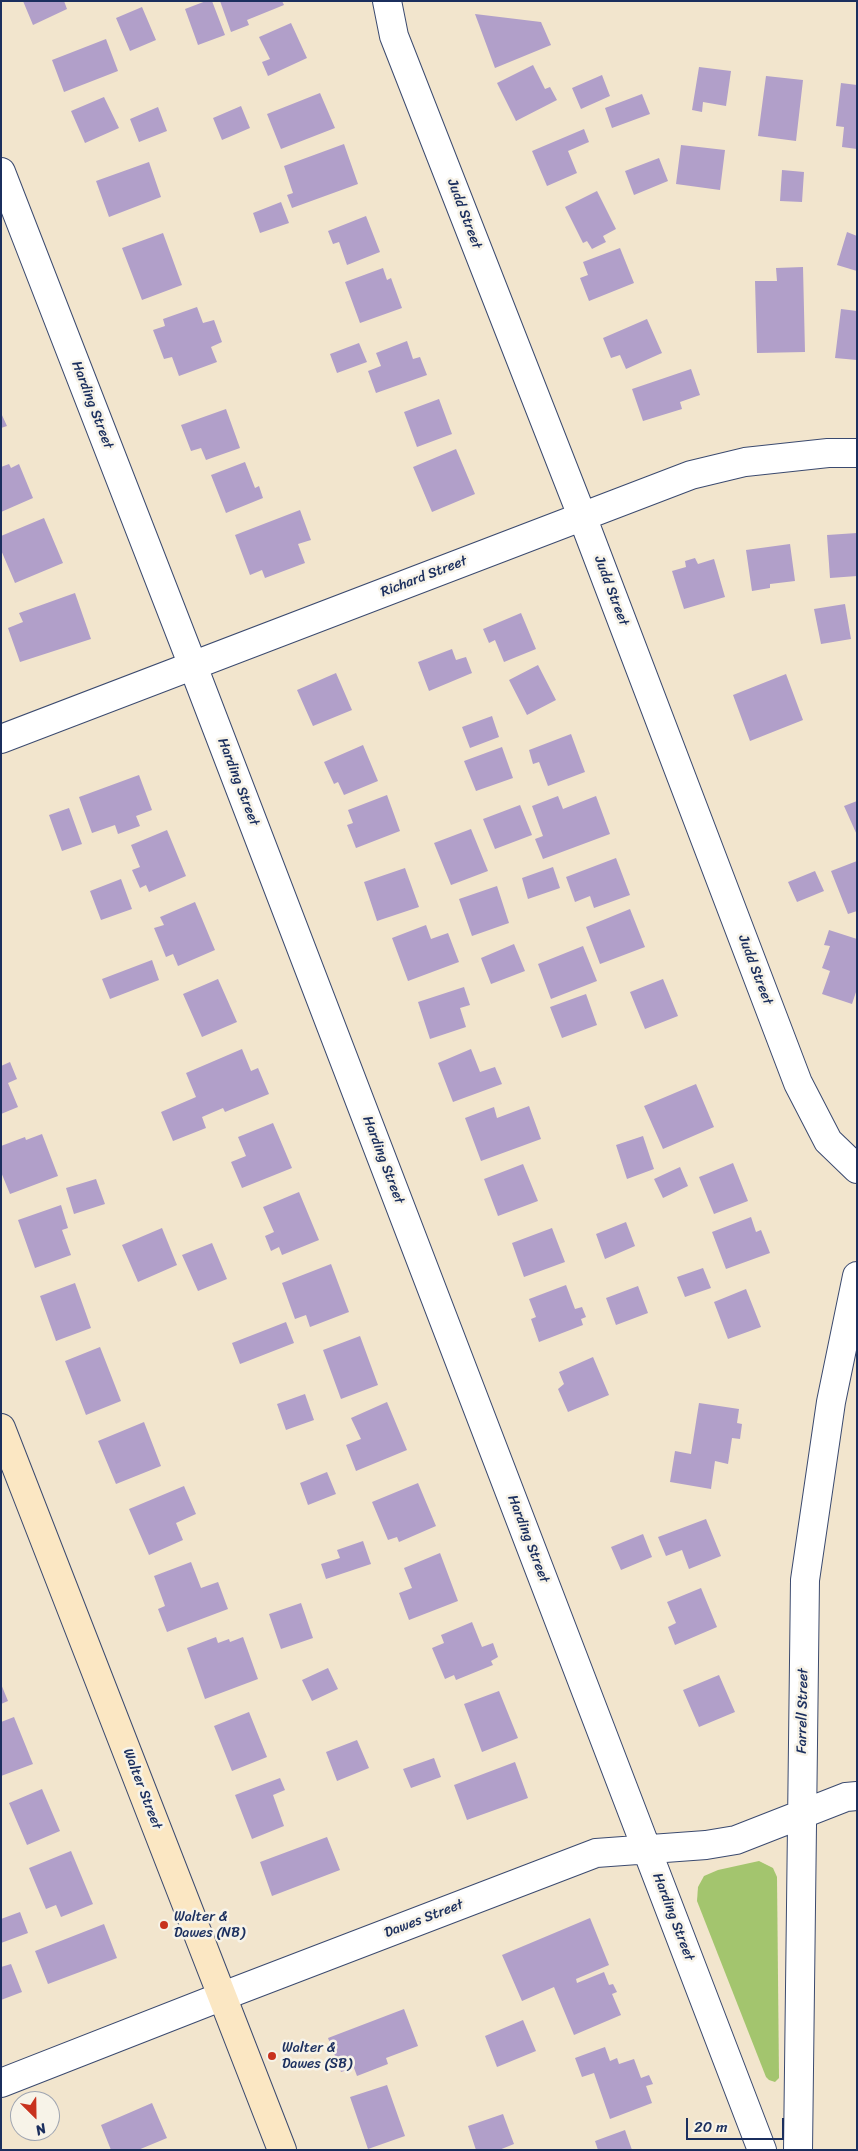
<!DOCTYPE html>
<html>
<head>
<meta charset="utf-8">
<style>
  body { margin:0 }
  #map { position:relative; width:858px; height:2151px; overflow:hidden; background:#f2e5cd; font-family:Sriracha,sans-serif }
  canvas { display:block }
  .frame { position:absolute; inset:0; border:2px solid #1b2f5e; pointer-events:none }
  .north { position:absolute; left:10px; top:2091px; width:50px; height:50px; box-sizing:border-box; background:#f7f3e8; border:1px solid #9fa5b1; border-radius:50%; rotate:157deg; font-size:14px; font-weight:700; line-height:20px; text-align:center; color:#1b2f5e }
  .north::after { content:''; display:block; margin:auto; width:18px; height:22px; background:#c8321e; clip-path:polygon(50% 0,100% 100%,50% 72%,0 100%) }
  .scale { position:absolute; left:686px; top:2118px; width:98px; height:22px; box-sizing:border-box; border:2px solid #1b2f5e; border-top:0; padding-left:6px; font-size:15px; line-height:18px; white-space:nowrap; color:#1b2f5e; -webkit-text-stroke:4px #f7f3e8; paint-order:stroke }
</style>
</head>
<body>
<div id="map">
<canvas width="858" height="2151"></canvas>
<div class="frame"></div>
<div class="north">N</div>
<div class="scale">20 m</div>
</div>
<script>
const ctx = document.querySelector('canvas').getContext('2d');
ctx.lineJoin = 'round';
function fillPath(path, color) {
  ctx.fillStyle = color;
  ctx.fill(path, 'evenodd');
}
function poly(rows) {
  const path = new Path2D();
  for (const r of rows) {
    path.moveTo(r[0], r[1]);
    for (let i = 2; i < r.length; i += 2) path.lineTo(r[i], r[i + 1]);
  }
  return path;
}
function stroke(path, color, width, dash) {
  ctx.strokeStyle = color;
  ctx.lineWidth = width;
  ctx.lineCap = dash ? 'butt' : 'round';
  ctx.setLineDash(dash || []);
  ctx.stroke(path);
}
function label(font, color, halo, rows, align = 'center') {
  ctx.font = font + ' Sriracha,sans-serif';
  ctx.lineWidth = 5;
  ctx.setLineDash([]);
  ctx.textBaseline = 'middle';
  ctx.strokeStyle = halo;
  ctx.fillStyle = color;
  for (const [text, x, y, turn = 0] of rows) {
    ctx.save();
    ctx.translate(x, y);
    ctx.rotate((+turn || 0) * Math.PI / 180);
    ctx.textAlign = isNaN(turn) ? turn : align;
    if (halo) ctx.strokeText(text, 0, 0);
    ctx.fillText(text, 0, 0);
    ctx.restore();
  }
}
const green = poly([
  [759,1861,773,1868,777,1877,779,2078,775,2082,769,2080,766,2077,697,1901,698,1887,704,1876,718,1870]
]);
const building = poly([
  [23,1,64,1,67,9,33,25],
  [206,1,212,1,225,35,198,45,185,9],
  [220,1,282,1,284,5,247,20,249,25,231,32],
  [142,7,156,40,130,51,116,18],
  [475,14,541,22,551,45,495,68],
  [291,23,307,58,268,76,262,62,270,59,259,37],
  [106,39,118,71,64,92,52,60],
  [533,65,545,89,550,87,557,100,516,121,497,83],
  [699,67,731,71,726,106,703,102,702,112,692,110],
  [602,75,610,96,581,109,572,88],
  [766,76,803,80,796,141,758,136],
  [841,83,857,85,857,149,842,147,844,127,836,126],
  [320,93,335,128,281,149,267,114],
  [642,94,650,114,612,128,605,108],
  [104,97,119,128,85,143,71,111],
  [241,106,250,128,222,140,213,118],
  [158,107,167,131,139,142,130,119],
  [584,129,589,142,568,151,577,173,547,186,532,151],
  [344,144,358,184,292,208,287,195,293,193,284,166],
  [681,145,725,150,720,190,676,184],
  [659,158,668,181,634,195,625,171],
  [149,162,161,197,109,217,96,181],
  [782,170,804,172,802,202,780,201],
  [597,191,616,229,603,236,606,242,592,249,587,241,583,243,565,207],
  [281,202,289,223,260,233,253,213],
  [366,216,380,252,347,265,339,242,333,244,328,231],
  [847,232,857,236,857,271,837,265],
  [163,233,182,285,142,300,122,248],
  [620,248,634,283,589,301,580,278,588,275,583,262],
  [803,267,805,352,757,353,755,281,777,281,776,268],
  [383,268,387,280,391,278,402,308,360,323,345,282],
  [197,307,203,323,214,320,222,342,211,347,217,362,179,376,172,357,164,359,153,330,165,326,163,319],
  [841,309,857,311,857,360,835,358],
  [647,319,662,353,626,369,620,355,611,358,603,338],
  [407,341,413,359,420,357,427,375,376,393,368,371,381,366,376,353],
  [359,343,367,362,337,373,330,354],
  [691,369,700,395,680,402,682,409,643,421,632,389],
  [439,399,452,434,417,447,404,412],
  [226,409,240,448,206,460,201,448,191,451,181,425],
  [1,413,7,426,1,428],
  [456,449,475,494,432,512,413,467],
  [245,462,255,488,259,486,263,498,226,513,211,475],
  [9,464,11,468,19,464,33,498,1,512,1,467],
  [300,510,311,540,298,544,305,563,265,578,262,570,250,575,235,535],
  [44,518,63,563,15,583,1,550,1,536],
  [857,533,857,576,830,578,827,535],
  [790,544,795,581,770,584,770,588,752,591,746,550],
  [695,558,698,564,714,559,725,597,684,609,672,571,686,567,685,561],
  [75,593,91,639,20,662,8,628,23,622,19,613],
  [845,604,851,639,821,644,814,609],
  [521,613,536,649,504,662,495,640,489,643,483,629],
  [452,649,456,660,466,657,472,673,429,691,418,662],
  [538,665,556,700,527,715,509,680],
  [336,673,352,710,313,726,297,690],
  [786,674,803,720,750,741,733,695],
  [492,716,499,737,470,748,462,727],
  [571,734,585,772,548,786,539,762,533,764,529,750],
  [363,745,378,781,344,795,338,782,334,784,324,762],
  [502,747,513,778,476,791,464,761],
  [139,775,152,810,136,816,140,826,118,834,115,825,92,833,79,797],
  [387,795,400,831,356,848,347,825,353,823,348,810],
  [558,796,563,809,596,796,610,834,543,859,535,839,543,836,532,806],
  [857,801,857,835,844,806],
  [520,805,532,835,495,849,483,819],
  [69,808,82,844,62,851,49,815],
  [471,829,488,871,451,885,434,843],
  [167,830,186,876,149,892,146,885,140,888,132,870,140,867,131,845],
  [616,858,630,895,594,908,590,896,575,902,566,877],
  [857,861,857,911,848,914,831,871],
  [553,867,560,888,528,899,522,878],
  [405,868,419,907,377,921,364,882],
  [815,871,824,891,797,902,788,882],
  [121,879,132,909,101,920,90,891],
  [497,886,509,923,472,936,459,899],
  [195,902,215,950,178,966,173,954,166,957,154,928,164,925,160,917],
  [630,909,645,947,600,964,586,927],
  [426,925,431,939,448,933,459,962,408,981,392,938],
  [829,930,857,939,857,989,852,1004,822,994,830,971,822,968,830,946,824,945],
  [514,944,525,971,491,984,481,958],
  [583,946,597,981,551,999,538,964],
  [152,960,159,980,110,999,102,979],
  [218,979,237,1022,202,1037,183,994],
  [663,979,678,1016,645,1029,630,992],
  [464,987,470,1005,460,1008,466,1027,430,1039,418,1002],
  [586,994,597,1025,562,1038,550,1007],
  [242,1049,251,1071,258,1068,269,1094,225,1112,223,1108,202,1117,206,1128,173,1141,161,1112,196,1097,186,1073],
  [471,1049,480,1072,495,1067,502,1084,453,1102,438,1063],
  [10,1062,17,1079,8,1083,18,1107,1,1114,1,1066],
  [696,1084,714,1127,663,1149,644,1106],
  [529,1106,541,1139,481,1161,465,1118,494,1107,497,1118],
  [273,1123,292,1168,242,1188,231,1162,246,1156,238,1137],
  [42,1134,58,1176,10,1194,1,1172,1,1146,25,1137,26,1140],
  [643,1136,654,1169,627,1179,616,1145],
  [733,1163,748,1201,714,1214,699,1177],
  [523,1164,538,1201,498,1216,484,1179],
  [680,1167,688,1186,663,1198,654,1179],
  [96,1179,105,1204,74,1214,66,1188],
  [299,1192,319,1240,282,1255,279,1247,271,1251,265,1236,274,1232,263,1207],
  [61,1205,68,1228,62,1230,71,1255,35,1268,18,1220],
  [751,1217,756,1232,761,1230,770,1253,726,1269,712,1232],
  [626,1222,635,1246,605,1259,596,1234],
  [162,1228,177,1265,138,1282,122,1245],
  [552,1228,565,1262,524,1277,512,1243],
  [212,1243,227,1279,198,1291,182,1255],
  [331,1264,349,1312,310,1327,306,1315,295,1319,282,1283],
  [703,1268,711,1288,685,1297,677,1277],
  [75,1283,91,1328,56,1341,40,1296],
  [566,1285,575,1309,582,1307,586,1317,581,1319,583,1325,539,1342,531,1319,536,1317,529,1299],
  [638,1286,648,1313,616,1325,606,1298],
  [746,1289,761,1327,728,1339,714,1302],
  [286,1322,294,1343,240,1364,232,1343],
  [360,1336,378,1385,341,1399,323,1350],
  [100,1347,121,1401,86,1415,65,1361],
  [593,1357,609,1395,568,1412,558,1389,564,1384,559,1372],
  [305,1394,314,1420,286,1430,277,1404],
  [387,1402,407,1450,356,1471,346,1445,361,1439,351,1418],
  [699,1403,739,1409,737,1423,742,1424,740,1439,732,1438,728,1464,715,1461,711,1489,670,1482,675,1451,691,1454],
  [144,1422,161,1466,116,1484,98,1441],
  [327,1472,336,1494,308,1505,300,1483],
  [418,1483,436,1526,399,1542,397,1537,388,1540,372,1502],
  [184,1486,196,1514,176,1523,183,1540,149,1555,129,1509],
  [706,1519,721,1556,689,1569,682,1550,666,1556,658,1537],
  [643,1534,652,1557,621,1570,611,1547],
  [363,1541,371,1564,326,1579,321,1564,340,1558,337,1550],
  [440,1553,458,1601,409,1620,399,1593,412,1588,404,1568],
  [191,1562,201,1588,218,1582,228,1609,167,1632,158,1609,165,1606,154,1576],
  [701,1588,717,1627,675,1645,668,1627,676,1623,667,1602],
  [301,1603,313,1638,281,1649,269,1614],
  [472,1622,482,1647,493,1643,498,1657,491,1661,493,1665,456,1680,454,1675,445,1679,432,1648,444,1643,441,1635],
  [216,1637,218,1643,229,1639,230,1642,243,1637,258,1679,205,1699,187,1648],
  [328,1668,338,1689,312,1701,302,1680],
  [719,1675,735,1712,699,1727,683,1690],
  [1,1684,8,1701,1,1704],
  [499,1691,518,1738,482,1752,464,1704],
  [249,1712,267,1757,232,1771,214,1726],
  [14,1717,33,1764,1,1776,1,1722],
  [357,1740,369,1768,337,1781,326,1752],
  [434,1758,441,1777,411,1788,403,1769],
  [515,1762,528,1798,467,1820,454,1785],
  [280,1778,285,1790,273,1795,284,1826,252,1839,235,1795],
  [42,1789,60,1831,27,1845,9,1803],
  [327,1837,340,1870,272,1896,260,1862],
  [71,1851,93,1904,61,1917,56,1905,46,1909,29,1868],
  [20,1912,28,1933,1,1943,1,1919],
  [590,1918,609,1965,576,1979,577,1983,604,1972,609,1985,613,1984,617,1992,612,1994,621,2015,574,2035,554,1987,522,2001,502,1955],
  [104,1924,117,1958,48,1984,35,1951],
  [11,1964,22,1992,1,2000,1,1967],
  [404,2009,418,2046,386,2058,388,2064,357,2076,354,2068,341,2072,328,2038],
  [523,2020,536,2051,497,2067,485,2036],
  [605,2047,610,2061,617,2058,619,2064,634,2059,641,2078,649,2075,653,2084,646,2086,652,2103,610,2119,594,2073,582,2077,575,2058],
  [387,2085,405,2136,368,2149,350,2097],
  [152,2103,167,2138,138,2150,111,2150,101,2125],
  [503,2114,514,2144,499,2150,476,2150,468,2126],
  [625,2130,632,2150,598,2150,595,2141]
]);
const street = poly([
  [387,1,394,36,582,516,798,1083,828,1141,857,1169],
  [1,172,193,666,762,2150],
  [1,739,691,475,745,462,828,453,857,453],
  [1,2083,223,1996,596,1853,706,1845,736,1840,846,1797,857,1796],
  [798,2150,805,1580,831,1402,857,1276]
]);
const secondary = poly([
  [1,1428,282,2150]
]);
const markers = [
  [164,1925,5,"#c8321e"],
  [272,2056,5,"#c8321e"]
];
const streetNames = [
  ["Judd Street",464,214,69],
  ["Harding Street",92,405,69],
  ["Richard Street",424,577,-21],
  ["Judd Street",611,591,69],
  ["Harding Street",238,782,69],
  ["Judd Street",755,970,69],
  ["Harding Street",383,1160,69],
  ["Harding Street",528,1539,69],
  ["Farrell Street",803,1711,-89],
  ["Walter Street",142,1789,69],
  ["Harding Street",673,1917,69],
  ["Dawes Street",424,1919,-21]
];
const poiNames = [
  ["Walter &",174,1917],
  ["Dawes (NB)",174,1933],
  ["Walter &",282,2048],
  ["Dawes (SB)",282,2064]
];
fillPath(green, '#a3c56e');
fillPath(building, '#b19fc9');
stroke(street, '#3b4a6f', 30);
stroke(secondary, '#3b4a6f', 30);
stroke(street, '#fff', 28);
stroke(secondary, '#fbe7c3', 28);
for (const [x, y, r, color] of markers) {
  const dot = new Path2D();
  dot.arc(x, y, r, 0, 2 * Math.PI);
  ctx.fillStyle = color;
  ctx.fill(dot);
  stroke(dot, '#f7f3e8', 2);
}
label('14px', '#1b2f5e', '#f7f3e8', streetNames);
label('14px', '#1b2f5e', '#f7f3e8', poiNames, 'left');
</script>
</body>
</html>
